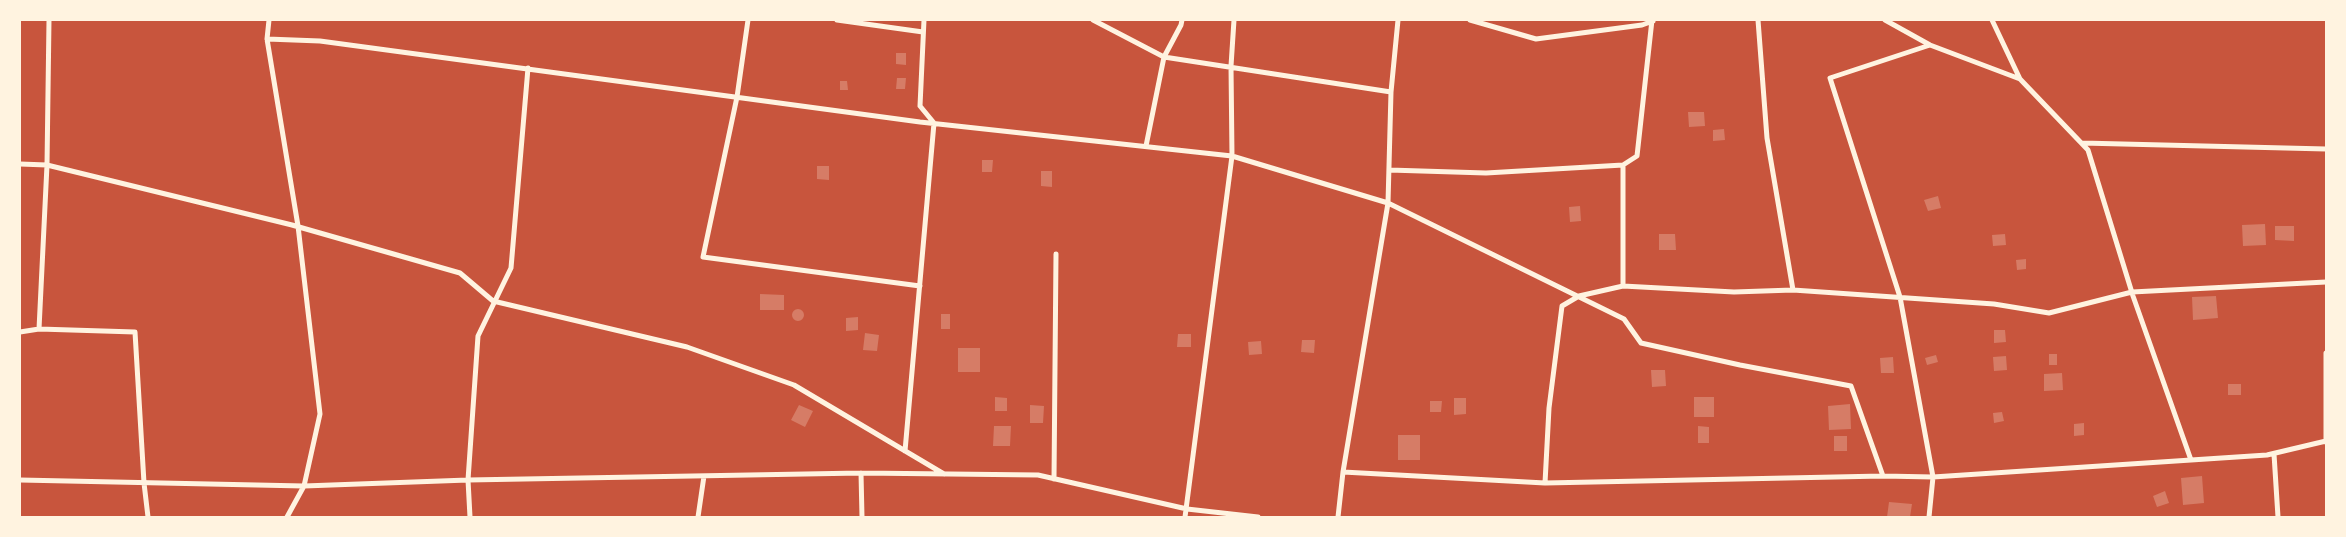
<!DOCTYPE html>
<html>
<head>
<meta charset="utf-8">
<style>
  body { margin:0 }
  #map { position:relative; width:2346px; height:537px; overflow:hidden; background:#c8553d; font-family:"Exo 2",sans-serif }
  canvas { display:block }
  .frame { position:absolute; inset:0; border:21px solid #fff3e0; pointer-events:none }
</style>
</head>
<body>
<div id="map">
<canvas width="2346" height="537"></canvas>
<div class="frame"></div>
</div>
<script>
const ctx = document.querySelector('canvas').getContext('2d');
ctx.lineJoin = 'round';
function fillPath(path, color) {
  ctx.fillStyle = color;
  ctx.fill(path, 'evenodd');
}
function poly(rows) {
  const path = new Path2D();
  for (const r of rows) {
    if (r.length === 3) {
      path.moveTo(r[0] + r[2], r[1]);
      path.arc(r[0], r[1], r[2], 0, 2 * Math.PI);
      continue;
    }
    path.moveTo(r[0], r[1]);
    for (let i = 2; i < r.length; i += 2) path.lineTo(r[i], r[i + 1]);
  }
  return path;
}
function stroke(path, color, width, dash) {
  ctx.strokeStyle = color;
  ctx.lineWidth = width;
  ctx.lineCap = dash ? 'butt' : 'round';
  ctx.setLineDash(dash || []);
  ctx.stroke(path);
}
const building = poly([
  [896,53,906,53,906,65,896,64],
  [897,78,906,78,905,89,896,89],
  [840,81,847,81,848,90,840,90],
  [1688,112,1704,112,1705,126,1689,127],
  [1724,129,1725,140,1713,141,1713,130],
  [982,160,993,160,992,172,982,172],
  [817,166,829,166,829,180,817,179],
  [1041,171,1052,171,1052,187,1041,186],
  [1938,196,1941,208,1928,211,1924,200],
  [1580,206,1581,221,1570,222,1569,207],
  [2265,224,2266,245,2243,246,2242,225],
  [2275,226,2294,226,2294,241,2275,240],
  [1659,234,1675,234,1676,250,1659,250],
  [2005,234,2006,245,1993,246,1992,235],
  [2026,259,2026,269,2017,270,2016,260],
  [760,294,784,295,784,310,760,310],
  [2216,296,2218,318,2193,320,2192,297],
  [798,315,6],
  [941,314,950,314,950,329,941,329],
  [858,317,858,330,846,331,846,318],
  [1994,330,2005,330,2006,342,1994,343],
  [865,333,879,335,877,351,863,350],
  [1178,334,1191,334,1191,347,1177,347],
  [1302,340,1315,340,1314,353,1301,352],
  [1261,341,1262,354,1249,355,1248,342],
  [958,348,980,348,980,372,958,372],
  [2049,354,2057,354,2057,365,2049,365],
  [1936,355,1938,362,1927,365,1925,358],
  [2006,356,2007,370,1994,371,1993,357],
  [1893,357,1894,373,1881,373,1880,358],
  [1651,370,1665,370,1666,386,1652,387],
  [2062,373,2063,390,2044,391,2044,374],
  [2228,384,2241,384,2241,395,2228,395],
  [995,397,1007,398,1007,411,995,411],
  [1694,397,1714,397,1714,417,1694,417],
  [1454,398,1466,398,1466,414,1454,415],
  [1430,401,1442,401,1441,412,1430,412],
  [1850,404,1851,429,1829,430,1828,406],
  [799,405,813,411,805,427,791,420],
  [1030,405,1044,406,1043,423,1030,423],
  [2002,412,2004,421,1994,423,1993,413],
  [2084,423,2084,435,2074,436,2074,424],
  [994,426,1011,426,1010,446,993,446],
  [1698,426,1709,427,1709,443,1698,443],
  [1398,435,1420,435,1420,460,1398,460],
  [1834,436,1847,436,1847,451,1834,451],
  [2202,476,2204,503,2183,505,2181,478],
  [2165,491,2169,503,2157,507,2153,496],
  [1889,502,1912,504,1910,517,1887,517]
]);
const minor = poly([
  [49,20,47,165,39,329,135,332,144,483,148,517],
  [269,20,267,39,298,226,320,414,304,486,287,517],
  [748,20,737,97,703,257,920,286],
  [837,20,923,32],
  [1093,20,1164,57,1391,92],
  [1470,20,1536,39,1642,25,1653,21],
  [1758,20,1767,138,1793,290],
  [1885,20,1930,45,2020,79,2088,150,2133,296,2191,460],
  [1992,20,2020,79],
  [267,39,320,41,920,122,1232,156,1388,203,1624,319,1641,343,1740,365,1851,386,1883,476],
  [2082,143,2326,149],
  [1146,146,1164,57,1181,25,1182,20],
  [20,164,47,165,292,225,460,273,493,301,687,347,794,385,944,474],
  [1389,170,1486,173,1623,165],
  [1623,286,1734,292,1793,290,1994,304,2049,313,2132,292,2326,282],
  [20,332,39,329],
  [2326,442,2326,353],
  [905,451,934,123,920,106,924,20],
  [2274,454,2278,517],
  [1343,472,1545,483,1883,476,1933,477,2267,455,2326,441],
  [861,473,862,517],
  [1054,479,1056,254],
  [20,480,304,486,468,480,861,473,1038,475,1187,509,1258,517],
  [1545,483,1549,408,1562,306,1579,296,1623,286,1623,165,1637,156,1652,20],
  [470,517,468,480,478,336,511,268,528,68],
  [698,517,704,476],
  [1185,517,1232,156,1231,66,1234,20],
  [1338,517,1343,472,1388,203,1391,92,1398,20],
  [1929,517,1933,477,1900,297,1830,78,1930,45]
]);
fillPath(building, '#d67c66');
stroke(minor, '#fff3e0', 5);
</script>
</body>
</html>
